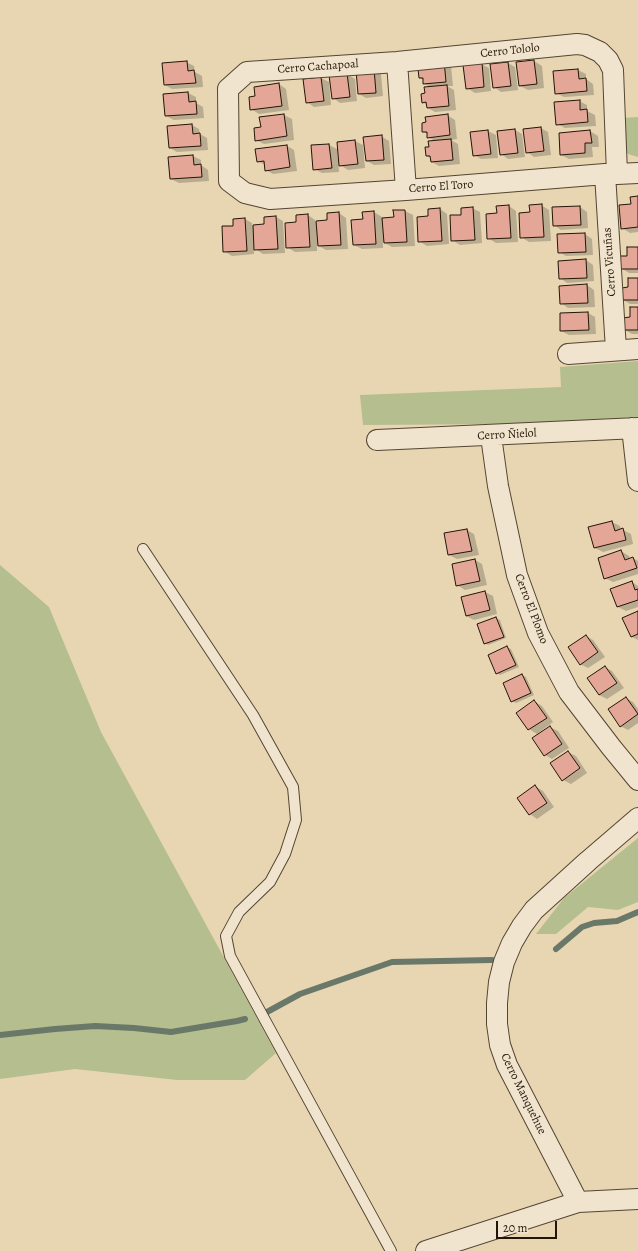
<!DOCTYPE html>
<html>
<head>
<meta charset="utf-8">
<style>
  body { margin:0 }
  #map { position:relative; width:638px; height:1251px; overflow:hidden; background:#e8d6b3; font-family:Alegreya,serif }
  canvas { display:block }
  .scale { position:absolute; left:496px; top:1221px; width:61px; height:18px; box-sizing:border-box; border:2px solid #231507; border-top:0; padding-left:5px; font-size:12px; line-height:14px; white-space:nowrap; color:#231507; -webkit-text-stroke:3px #f0e4ce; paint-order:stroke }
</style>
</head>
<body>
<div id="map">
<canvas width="638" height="1251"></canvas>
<div class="scale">20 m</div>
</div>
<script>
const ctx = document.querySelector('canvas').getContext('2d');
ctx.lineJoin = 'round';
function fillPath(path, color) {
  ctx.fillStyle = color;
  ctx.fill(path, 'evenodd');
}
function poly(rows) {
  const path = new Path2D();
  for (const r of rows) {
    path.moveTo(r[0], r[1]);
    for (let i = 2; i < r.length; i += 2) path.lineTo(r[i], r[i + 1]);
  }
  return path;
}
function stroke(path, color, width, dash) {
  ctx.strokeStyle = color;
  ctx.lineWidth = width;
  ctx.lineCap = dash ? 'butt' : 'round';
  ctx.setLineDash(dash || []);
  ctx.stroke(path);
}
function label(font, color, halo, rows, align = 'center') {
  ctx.font = font + ' Alegreya,serif';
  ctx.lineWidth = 3.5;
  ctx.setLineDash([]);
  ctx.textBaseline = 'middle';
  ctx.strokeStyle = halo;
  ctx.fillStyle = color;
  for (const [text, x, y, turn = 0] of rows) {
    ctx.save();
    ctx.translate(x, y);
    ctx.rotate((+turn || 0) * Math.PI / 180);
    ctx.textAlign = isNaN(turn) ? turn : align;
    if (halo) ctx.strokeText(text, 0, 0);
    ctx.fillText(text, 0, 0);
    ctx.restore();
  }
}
const green = poly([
  [638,117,638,157,628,154,623,149,622,118],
  [638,361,638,417,516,424,363,425,360,395,561,387,560,367],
  [0,565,49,607,101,732,276,1053,245,1080,177,1080,75,1069,0,1079],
  [638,838,638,902,618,910,588,907,556,934,536,934,564,898]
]);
const shadow = poly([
  [534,61,542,66,544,88,528,90,520,86],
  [186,62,194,66,195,72,202,76,203,87,172,89,165,85],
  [508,63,515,67,518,90,501,92,494,87],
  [481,64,489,68,491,91,475,93,467,88],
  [451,66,453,86,447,86,454,90,456,110,435,112,428,108,427,105,423,102,426,94,431,87,424,84,424,80,419,78,423,70],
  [374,69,381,74,383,96,366,98,359,94],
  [578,70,586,74,586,79,593,84,594,95,564,97,556,93,554,72],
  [347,74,355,79,357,101,340,103,333,98],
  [321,78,329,82,331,105,314,107,307,102,305,80],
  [279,84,286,89,289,110,259,114,251,109],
  [188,93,196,97,196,103,203,107,204,118,174,120,166,116],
  [579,101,587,105,587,111,595,115,596,126,565,128,557,124],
  [284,115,292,119,294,140,264,144,256,140,262,128],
  [447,115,455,120,457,139,451,140,458,144,460,164,439,166,432,162,431,158,427,156,430,148,435,141,428,137,428,134,423,132],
  [192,125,199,129,200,134,207,138,208,150,177,152,170,148],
  [541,128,548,132,551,155,534,157,527,152],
  [515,130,522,134,525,157,508,159,501,154],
  [488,131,496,135,498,158,481,159,474,155],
  [590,131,598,136,599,147,592,147,593,157,569,159,561,155],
  [381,136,389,141,391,164,374,165,367,161],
  [355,141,363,145,365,168,348,170,340,165,338,143],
  [329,145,337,149,339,172,322,173,314,169],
  [287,146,294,150,297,171,273,174,266,170,265,165,258,161],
  [193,156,201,160,201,165,208,170,209,181,179,183,171,179,170,158],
  [638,197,638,232,630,233,622,228,632,204],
  [541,205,549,210,551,241,529,242,521,237,531,213],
  [509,206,516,211,518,242,496,243,488,238,498,214],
  [580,207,587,212,588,228,561,230,554,225],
  [472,208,480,212,482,243,460,245,452,240,462,216],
  [440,209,447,214,449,244,427,246,419,241,429,217],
  [394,211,405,211,413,215,415,246,392,247,383,242,383,248,362,249,354,245,364,220,363,213,374,212,382,217,382,219,395,218],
  [339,213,346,218,348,249,326,250,317,245,317,251,295,252,287,247,297,223,308,215,315,220,315,222,328,221],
  [276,217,283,221,285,253,263,254,254,248,254,254,232,256,224,251,234,227,245,219,252,223,252,226,265,225],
  [585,234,592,239,593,255,566,256,559,252],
  [638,248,638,273,629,273,621,268,628,257],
  [586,260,593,265,594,281,567,283,560,278],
  [638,279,638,304,630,304,623,300,629,288],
  [587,285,594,290,595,307,568,308,561,303],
  [638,308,638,334,632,334,625,330],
  [588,313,595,317,596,334,569,335,561,331],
  [612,522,620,526,621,530,623,530,631,534,633,544,603,552,595,548],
  [467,530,474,534,479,555,457,559,449,555,445,534],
  [621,551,629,556,630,559,633,558,638,561,638,574,613,582,605,578],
  [475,560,482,564,487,585,465,590,457,585],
  [632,582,638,586,638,607,626,611,618,607,612,589],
  [485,592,493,596,497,614,474,620,466,616,462,598],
  [638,612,638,640,632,637],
  [496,618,500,620,506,638,488,645,485,643],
  [586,636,593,640,605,657,588,668,580,664],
  [507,647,511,649,519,667,500,675,497,673],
  [605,667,612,671,624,688,607,699,599,695],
  [522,675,526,677,534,695,516,703,512,701],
  [626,698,633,702,638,709,638,723,628,730,620,726],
  [534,701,542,706,553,722,537,734,529,729,518,713],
  [550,727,558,731,569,748,552,759,545,755],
  [568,752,576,756,587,773,571,784,563,780],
  [535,786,543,791,554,807,537,819,530,814]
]);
const stream = poly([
  [556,949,582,927,594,923,617,921,638,912],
  [267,1012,300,994,392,962,492,960],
  [0,1035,55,1029,95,1026,134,1028,171,1032,237,1021,245,1019]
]);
const building = poly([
  [444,60,446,82,423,84,423,78,419,78,418,69,444,60],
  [534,60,537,84,519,86,516,62,534,60],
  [187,61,188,71,194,70,196,83,164,85,162,63,187,61],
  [508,62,511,86,493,88,490,64,508,62],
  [482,63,484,87,466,89,463,65,482,63],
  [374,68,376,93,358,94,356,70,374,68],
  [578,69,579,79,586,78,587,91,555,94,553,71,578,69],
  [347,73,350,97,332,99,329,75,347,73],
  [321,77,324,101,306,103,303,79,321,77],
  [279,83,282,106,250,110,249,97,255,96,254,87,279,83],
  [447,85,449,106,427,108,426,102,422,103,421,94,425,93,424,87,447,85],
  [188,92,189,102,196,101,197,114,165,116,163,94,188,92],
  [580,100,580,110,587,109,588,122,556,125,554,102,580,100],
  [284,114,287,136,255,141,254,128,261,127,259,117,284,114],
  [448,114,450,135,427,138,427,132,422,132,422,123,426,122,425,117,448,114],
  [192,124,193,134,200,133,201,146,169,148,167,126,192,124],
  [541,127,544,151,526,153,523,129,541,127],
  [515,129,518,153,500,155,497,131,515,129],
  [488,130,491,154,473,156,470,132,488,130],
  [590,130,592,143,585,143,585,153,560,155,559,133,590,130],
  [382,135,384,160,366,161,363,137,382,135],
  [451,139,453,160,431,162,430,156,426,156,425,147,429,147,428,141,451,139],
  [355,140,358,164,339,166,337,142,355,140],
  [329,144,332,168,313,170,311,145,329,144],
  [287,145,290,167,265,171,264,161,257,162,255,149,287,145],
  [193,155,194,165,201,164,202,177,170,179,168,157,193,155],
  [638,196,638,227,621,229,619,205,631,204,630,197,638,196],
  [542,204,544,237,520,238,519,213,530,212,529,205,542,204],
  [509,205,511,238,487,239,486,214,497,213,496,206,509,205],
  [580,206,581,225,553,226,552,207,580,206],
  [473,207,475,240,451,241,450,215,461,215,461,208,473,207],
  [440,208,442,241,418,242,417,217,428,216,428,209,440,208],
  [393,210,405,210,407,242,384,243,382,218,394,217,393,210],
  [374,211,376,244,353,245,351,220,363,219,362,212,374,211],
  [339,212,341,245,318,246,316,221,327,220,327,213,339,212],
  [308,214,310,247,286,248,285,223,296,222,296,215,308,214],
  [276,216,278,249,254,250,253,225,264,224,264,217,276,216],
  [245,218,247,251,223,252,222,226,233,226,233,219,245,218],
  [585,233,586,252,558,253,557,234,585,233],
  [627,247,638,247,638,269,620,269,620,256,627,256,627,247],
  [586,259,587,278,559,279,558,261,586,259],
  [628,278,638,278,638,300,622,300,622,288,628,287,628,278],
  [587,284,588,303,560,304,559,286,587,284],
  [630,307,638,307,638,330,624,330,623,318,630,317,630,307],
  [588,312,589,330,560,331,560,313,588,312],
  [612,521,615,531,623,528,626,540,594,548,588,527,612,521],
  [467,529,472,551,448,555,444,533,467,529],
  [621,550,625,560,633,557,637,568,604,579,598,558,621,550],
  [475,559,480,581,456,586,452,564,475,559],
  [632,581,635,590,638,589,638,600,617,607,610,589,632,581],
  [485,591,490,610,466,616,461,597,485,591],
  [638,611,638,634,631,637,622,618,638,611],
  [496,617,504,637,484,644,477,624,496,617],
  [586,635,598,652,580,665,568,647,586,635],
  [507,646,516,665,496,674,488,655,507,646],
  [605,666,617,683,599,695,587,678,605,666],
  [522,674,531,693,511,702,503,683,522,674],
  [626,697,638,714,620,727,608,709,626,697],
  [534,700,547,718,528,730,516,713,534,700],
  [550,726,562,744,544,756,532,738,550,726],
  [568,751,580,768,562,781,550,763,568,751],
  [535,785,547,803,529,815,517,798,535,785]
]);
const service = poly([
  [143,549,253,715,293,787,296,820,285,854,270,882,239,912,226,936,230,956,391,1251]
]);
const minor = poly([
  [397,62,406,190],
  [605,174,616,350],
  [617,174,613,70,608,60,600,52,585,45,577,44,397,62,247,72,228,89,229,181,245,193,270,199,406,190,605,174,617,174,638,173],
  [568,354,638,349],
  [632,428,638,481],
  [491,436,498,486,517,575,538,633,569,692,611,747,638,780],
  [377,440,638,428],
  [578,1202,507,1065,500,1045,497,1024,497,1003,499,982,504,962,512,943,522,926,534,910,588,861,638,818],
  [426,1251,578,1202,638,1199]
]);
const streetNames = [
  ["Cerro Tololo",510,51,-6],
  ["Cerro Cachapoal",318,67,-4],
  ["Cerro El Toro",441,187,-4],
  ["Cerro Vicuñas",610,262,-94],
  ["Cerro Ñielol",507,435,-3],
  ["Cerro El Plomo",531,609,69],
  ["Cerro Manquehue",523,1094,64]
];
fillPath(green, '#b4be8e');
fillPath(shadow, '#0003');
stroke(stream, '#697868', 6);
fillPath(building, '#e3a697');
stroke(building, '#231507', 1);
stroke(service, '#544532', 12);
stroke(minor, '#544532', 22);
stroke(service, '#f0e4ce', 10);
stroke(minor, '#f0e4ce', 20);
label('12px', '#231507', '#f0e4ce', streetNames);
</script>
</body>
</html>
